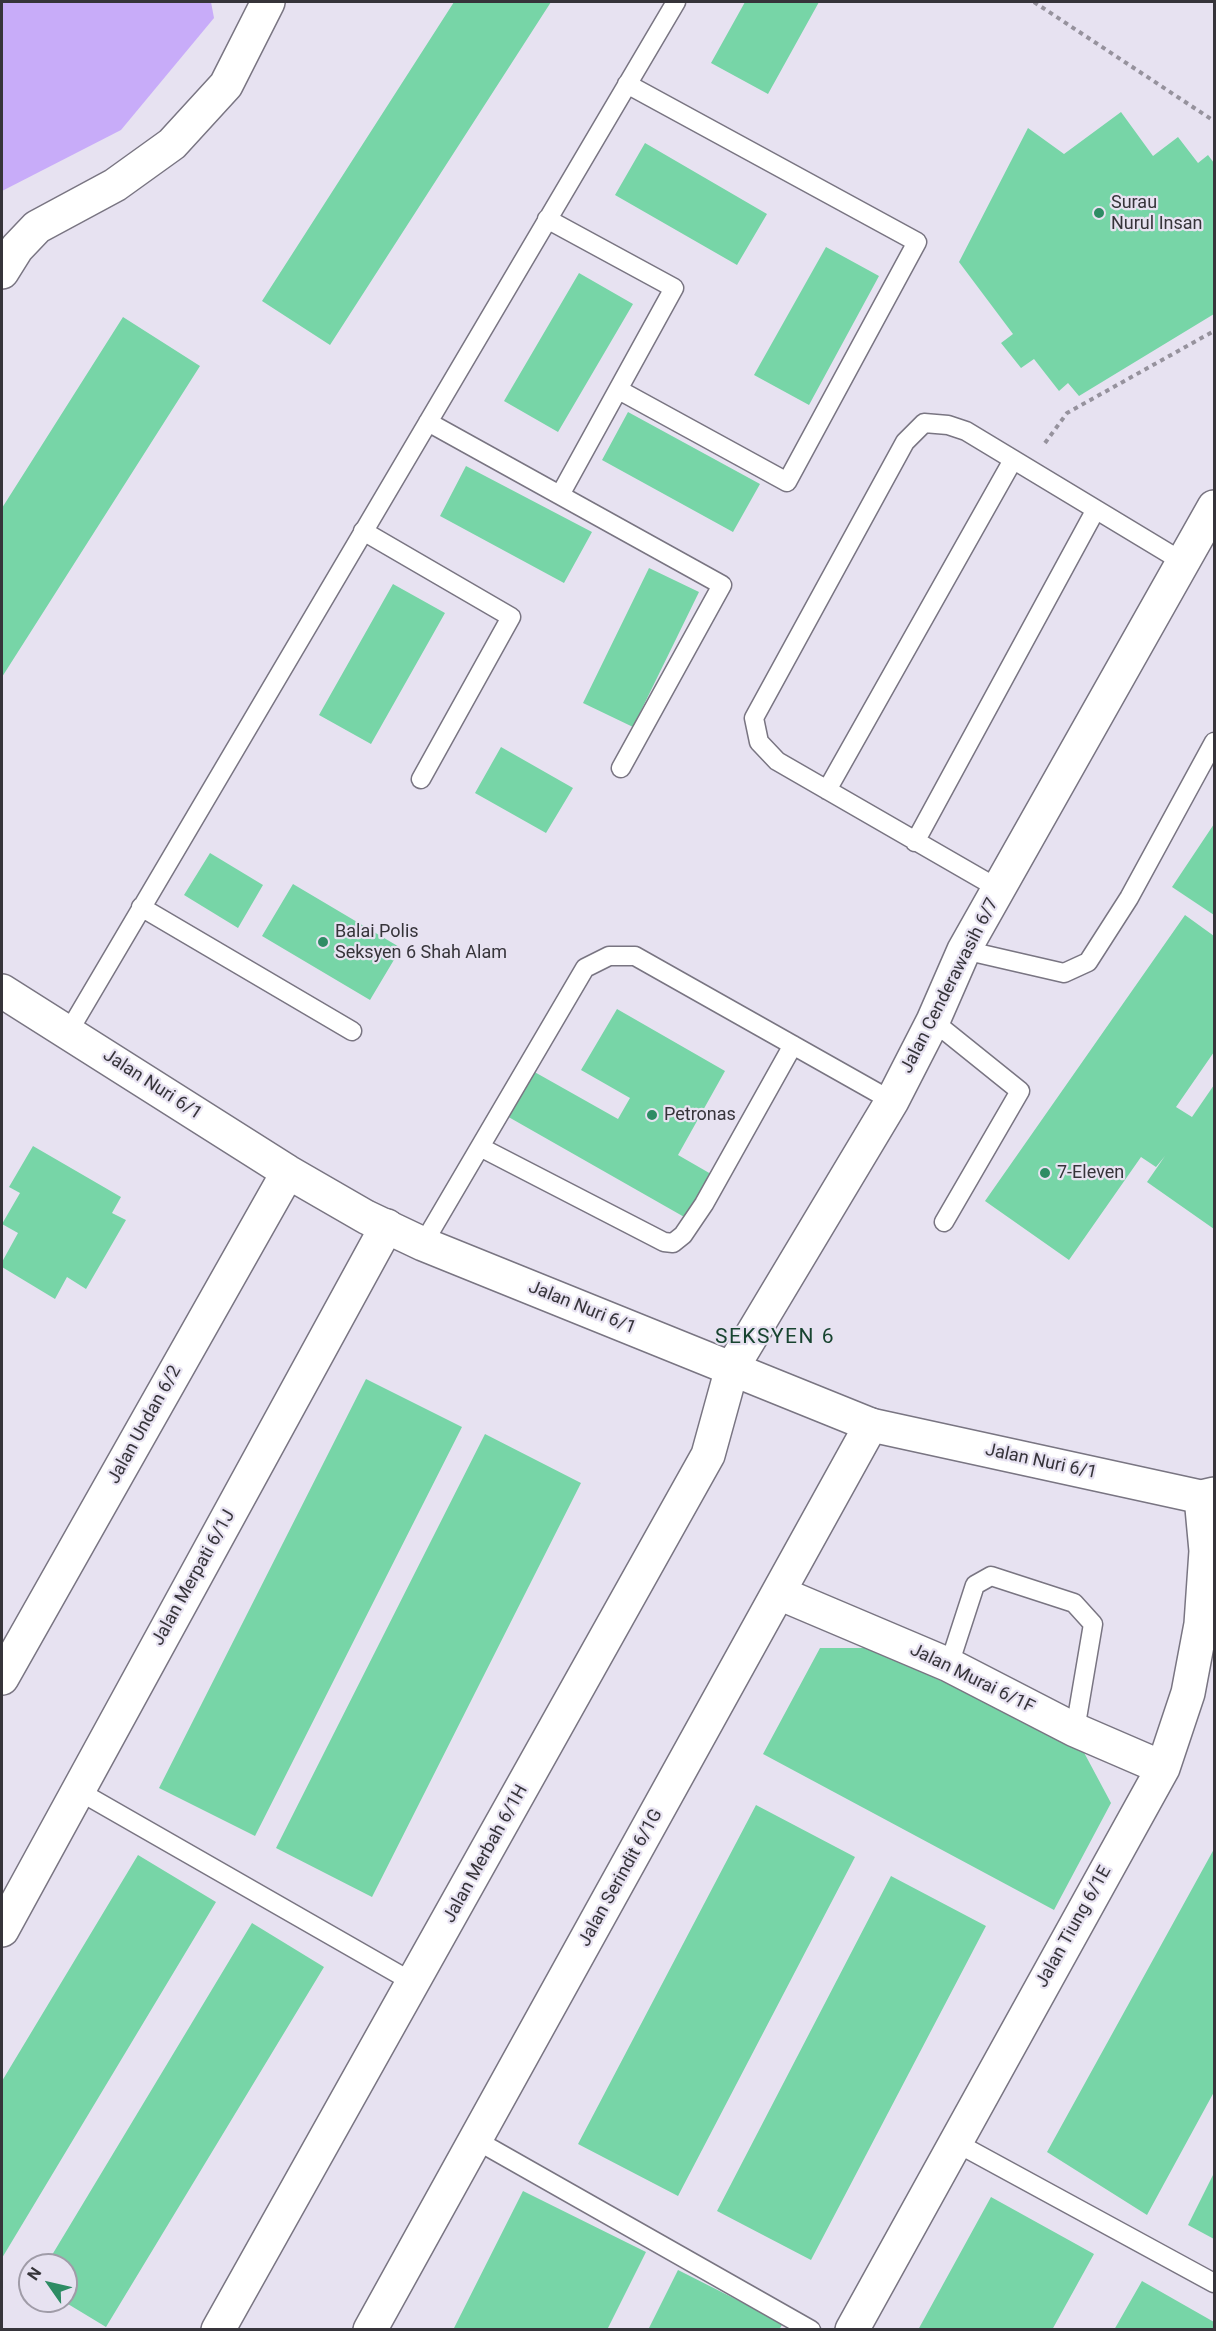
<!DOCTYPE html>
<html>
<head>
<meta charset="utf-8">
<style>
  body { margin:0 }
  #map { position:relative; width:1216px; height:2331px; overflow:hidden; background:#e7e2f1; font-family:Roboto,sans-serif }
  canvas { display:block }
  .frame { position:absolute; inset:0; border:3px solid #36343a; pointer-events:none }
  .north { position:absolute; left:18px; top:2253px; width:60px; height:60px; box-sizing:border-box; background:#e7e2f1; border:2px solid #a09ca8; border-radius:50%; rotate:304deg; font-size:16px; font-weight:700; line-height:24px; text-align:center; color:#36343a }
  .north::after { content:''; display:block; margin:auto; width:21px; height:27px; background:#2e8c64; clip-path:polygon(50% 0,100% 100%,50% 72%,0 100%) }
</style>
</head>
<body>
<div id="map">
<canvas width="1216" height="2331"></canvas>
<div class="frame"></div>
<div class="north">N</div>
</div>
<script>
const ctx = document.querySelector('canvas').getContext('2d');
ctx.lineJoin = 'round';
function fillPath(path, color) {
  ctx.fillStyle = color;
  ctx.fill(path, 'evenodd');
}
function poly(rows) {
  const path = new Path2D();
  for (const r of rows) {
    path.moveTo(r[0], r[1]);
    for (let i = 2; i < r.length; i += 2) path.lineTo(r[i], r[i + 1]);
  }
  return path;
}
function stroke(path, color, width, dash) {
  ctx.strokeStyle = color;
  ctx.lineWidth = width;
  ctx.lineCap = dash ? 'butt' : 'round';
  ctx.setLineDash(dash || []);
  ctx.stroke(path);
}
function label(font, color, halo, rows, align = 'center') {
  ctx.font = font + ' Roboto,sans-serif';
  ctx.lineWidth = 4.5;
  ctx.setLineDash([]);
  ctx.textBaseline = 'middle';
  ctx.strokeStyle = halo;
  ctx.fillStyle = color;
  for (const [text, x, y, turn = 0] of rows) {
    ctx.save();
    ctx.translate(x, y);
    ctx.rotate((+turn || 0) * Math.PI / 180);
    ctx.textAlign = isNaN(turn) ? turn : align;
    if (halo) ctx.strokeText(text, 0, 0);
    ctx.fillText(text, 0, 0);
    ctx.restore();
  }
}
const green = poly([
  [2,2,211,2,214,18,121,130,2,191]
]);
const building = poly([
  [454,2,551,2,330,345,262,301],
  [745,2,819,2,768,94,711,63],
  [1121,112,1153,156,1178,137,1198,163,1208,155,1214,163,1214,314,1079,396,1068,383,1059,391,1034,359,1021,368,1001,343,1013,334,959,262,1028,128,1064,154],
  [645,143,767,214,737,265,615,195],
  [826,247,879,276,809,405,754,375],
  [579,273,633,304,558,432,504,401],
  [123,317,200,366,2,677,2,508],
  [628,412,760,484,733,532,602,460],
  [466,466,592,532,564,583,440,516],
  [649,568,699,592,633,727,583,703],
  [393,584,445,613,371,744,319,715],
  [501,747,573,788,546,833,475,793],
  [1214,824,1214,915,1172,887],
  [210,853,263,885,238,928,184,895],
  [293,884,401,948,370,1000,262,936],
  [1185,915,1214,936,1214,1052,1176,1107,1192,1117,1214,1085,1214,1229,1147,1182,1165,1156,1156,1167,1141,1157,1069,1260,985,1201],
  [617,1009,725,1071,678,1155,711,1174,686,1218,505,1115,531,1070,618,1119,630,1098,581,1070],
  [33,1146,121,1197,112,1213,126,1220,86,1289,67,1277,55,1299,2,1267,2,1262,18,1233,2,1224,20,1193,9,1187],
  [366,1379,462,1427,255,1836,159,1788],
  [485,1434,581,1483,372,1897,276,1848],
  [820,1648,870,1648,1080,1745,1111,1803,1054,1910,763,1754],
  [756,1805,855,1857,678,2196,578,2144],
  [1214,1849,1214,2092,1147,2215,1047,2152],
  [138,1855,216,1902,2,2258,2,2081],
  [891,1876,986,1926,811,2260,717,2211],
  [252,1923,324,1967,106,2327,63,2301,66,2301,66,2265,46,2265],
  [1214,2173,1214,2239,1188,2225],
  [523,2191,646,2252,607,2330,453,2330],
  [991,2197,1094,2254,1052,2330,918,2330],
  [678,2270,783,2323,779,2330,648,2330],
  [1142,2281,1214,2322,1214,2330,1114,2330]
]);
const path = poly([
  [1034,2,1214,121],
  [1045,443,1067,413,1214,331]
]);
const lane = poly([
  [547,219,674,288,560,495],
  [619,390,787,482,917,242,627,84],
  [428,422,722,585,621,768],
  [363,531,511,617,421,779],
  [827,790,1013,460],
  [915,842,1095,511],
  [999,889,777,761,759,742,754,718,905,442,924,423,948,425,966,431,1183,562],
  [141,907,352,1031],
  [964,950,1064,973,1088,962,1129,898,1214,742],
  [933,1021,1020,1091,944,1222],
  [69,1031,676,2],
  [480,1147,664,1242,673,1243,683,1235,704,1204,793,1045],
  [423,1244,585,968,609,956,635,956,892,1101],
  [949,1665,975,1585,991,1576,1074,1603,1093,1624,1075,1730],
  [77,1790,414,1983],
  [476,2140,811,2330],
  [955,2142,1214,2283]
]);
const street = poly([
  [2,272,17,248,37,227,115,185,172,144,226,85,268,2],
  [779,1593,949,1665,1075,1730,1163,1768],
  [2,1930,387,1226],
  [218,2330,708,1455,732,1368,892,1101,933,1021,964,950,1214,507],
  [370,2330,871,1425],
  [852,2330,1163,1768,1188,1693,1201,1624,1206,1551,1201,1497]
]);
const secondary = poly([
  [2,991,288,1172,366,1217,423,1244,871,1425,1201,1497,1214,1494],
  [2,1678,288,1172]
]);
const markers = [
  [1099,213,6,"#2e8c64"],
  [323,942,6,"#2e8c64"],
  [652,1115,6,"#2e8c64"],
  [1045,1173,6,"#2e8c64"]
];
const poiNames = [
  ["Surau",1111,203],
  ["Nurul Insan",1111,224],
  ["Balai Polis",335,932],
  ["Seksyen 6 Shah Alam",335,953],
  ["Petronas",664,1115],
  ["7-Eleven",1057,1173]
];
const streetNames = [
  ["Jalan Cenderawasih 6/7",950,986,-63],
  ["Jalan Nuri 6/1",152,1085,33],
  ["Jalan Nuri 6/1",582,1308,22],
  ["Jalan Undan 6/2",145,1425,-61],
  ["Jalan Nuri 6/1",1041,1462,12],
  ["Jalan Merpati 6/1J",194,1578,-61],
  ["Jalan Murai 6/1F",972,1679,26],
  ["Jalan Merbah 6/1H",486,1854,-61],
  ["Jalan Serindit 6/1G",621,1878,-61],
  ["Jalan Tiung 6/1E",1074,1927,-61]
];
const quarterNames = [
  ["SEKSYEN 6",775,1338]
];
fillPath(green, '#c8acf9');
fillPath(building, '#77d5a7');
stroke(lane, '#797582', 21);
stroke(street, '#797582', 36);
stroke(secondary, '#797582', 36);
stroke(path, '#96929d', 4, [4.5, 4.5]);
stroke(lane, '#fff', 18);
stroke(street, '#fff', 33);
stroke(secondary, '#fff', 33);
for (const [x, y, r, color] of markers) {
  const dot = new Path2D();
  dot.arc(x, y, r, 0, 2 * Math.PI);
  ctx.fillStyle = color;
  ctx.fill(dot);
  stroke(dot, '#e7e2f1', 2);
}
label('18px', '#36343a', '#e7e2f1', poiNames, 'left');
label('18px', '#36343a', '#e7e2f1', streetNames);
ctx.letterSpacing = '1.5px';
label('21px', '#184430', '#e7e2f1', quarterNames);
ctx.letterSpacing = '0px';
</script>
</body>
</html>
